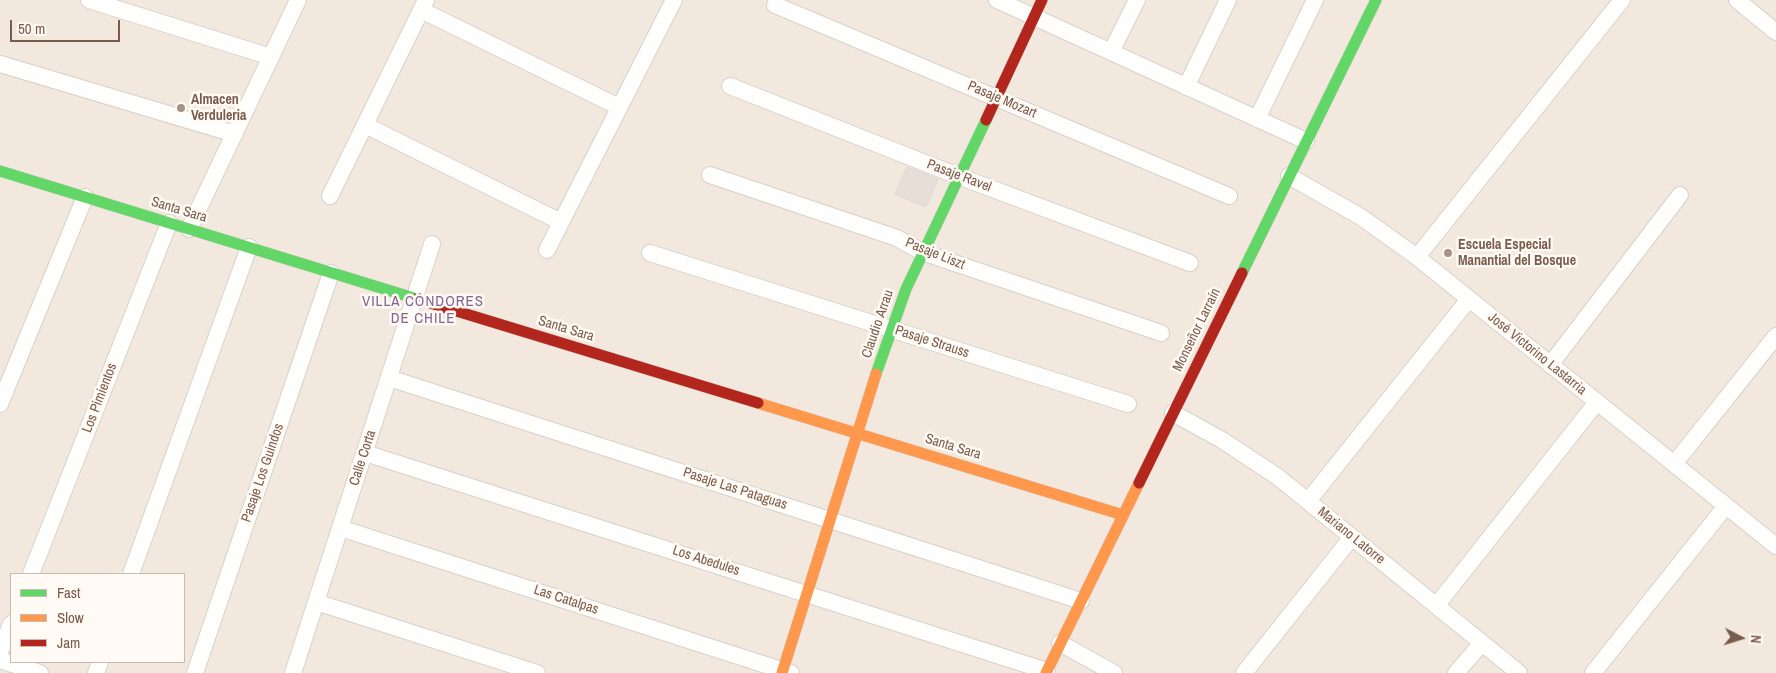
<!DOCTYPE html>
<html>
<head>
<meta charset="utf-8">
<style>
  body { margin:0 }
  #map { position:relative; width:1776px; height:673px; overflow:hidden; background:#f9f5f0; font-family:"Archivo Narrow",sans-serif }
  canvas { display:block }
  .legend { position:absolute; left:10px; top:573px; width:175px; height:90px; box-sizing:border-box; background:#fffaf3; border:1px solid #cabbb1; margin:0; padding:6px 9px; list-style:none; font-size:15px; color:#7a5c4d }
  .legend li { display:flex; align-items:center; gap:10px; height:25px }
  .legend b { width:25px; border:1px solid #cabbb1 }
  .north { position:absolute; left:1716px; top:613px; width:50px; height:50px; -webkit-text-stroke:4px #fffaf3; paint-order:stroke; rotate:95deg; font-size:14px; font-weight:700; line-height:20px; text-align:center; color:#7a5c4d }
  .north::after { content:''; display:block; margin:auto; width:18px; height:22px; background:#7a5c4d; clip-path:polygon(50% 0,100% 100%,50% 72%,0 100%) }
  .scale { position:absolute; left:10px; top:20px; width:110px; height:22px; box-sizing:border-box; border:2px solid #7a5c4d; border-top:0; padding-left:6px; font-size:15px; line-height:18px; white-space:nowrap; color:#7a5c4d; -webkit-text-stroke:4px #fffaf3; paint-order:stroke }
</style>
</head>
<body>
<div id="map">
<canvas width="1776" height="673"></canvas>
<ul class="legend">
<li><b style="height:6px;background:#63d668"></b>Fast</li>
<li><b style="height:6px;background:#ff974d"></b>Slow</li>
<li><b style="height:6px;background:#b3261e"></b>Jam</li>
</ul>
<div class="north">N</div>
<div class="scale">50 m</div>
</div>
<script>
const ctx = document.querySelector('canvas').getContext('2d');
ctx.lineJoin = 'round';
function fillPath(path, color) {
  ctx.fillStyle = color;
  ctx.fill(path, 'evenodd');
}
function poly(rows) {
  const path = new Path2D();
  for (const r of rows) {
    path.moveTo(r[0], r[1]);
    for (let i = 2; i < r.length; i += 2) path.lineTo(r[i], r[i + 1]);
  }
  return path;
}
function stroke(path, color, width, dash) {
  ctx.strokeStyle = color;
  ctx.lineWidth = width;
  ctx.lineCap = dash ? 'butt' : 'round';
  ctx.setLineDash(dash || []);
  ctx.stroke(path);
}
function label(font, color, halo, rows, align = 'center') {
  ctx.font = font + ' "Archivo Narrow",sans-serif';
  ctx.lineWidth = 5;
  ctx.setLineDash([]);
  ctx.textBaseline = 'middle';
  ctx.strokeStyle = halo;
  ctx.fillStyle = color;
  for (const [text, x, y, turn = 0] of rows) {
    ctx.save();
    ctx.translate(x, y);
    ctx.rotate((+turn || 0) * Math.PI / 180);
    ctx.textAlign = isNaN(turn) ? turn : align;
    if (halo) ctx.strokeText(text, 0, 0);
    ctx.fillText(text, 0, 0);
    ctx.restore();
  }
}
const residential = poly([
  [0,0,1776,0,1776,673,0,673],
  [11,574,184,574,184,662,11,662]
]);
const building = poly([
  [907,167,938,179,926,207,895,194,907,167]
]);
const street = poly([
  [89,0,271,57],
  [997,0,1306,141],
  [1737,0,1776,32],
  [775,5,1229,196],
  [421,10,619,107],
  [1111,52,1137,0],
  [0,64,235,134],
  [730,86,958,176,1190,263],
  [1186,87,1228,0],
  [1257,119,1315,0],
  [365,125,561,222],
  [710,175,897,238,922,252,1161,333],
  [1289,176,1361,217,1417,257,1776,546],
  [330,196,426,0],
  [189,229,298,0],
  [547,250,674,0],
  [650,253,1128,404],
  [1417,257,1622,0],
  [1550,365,1680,195],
  [389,378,1081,601],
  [0,404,85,197],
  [1173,413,1222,440,1278,477,1519,673],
  [365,453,1047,671],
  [1674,464,1776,336],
  [1308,501,1469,299],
  [340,528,791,673],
  [31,574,169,223],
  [131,574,249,247],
  [316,602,537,673],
  [1436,606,1597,402],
  [1060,643,1114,673],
  [0,652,11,624],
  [0,660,40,673],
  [96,673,100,662],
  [195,673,331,273],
  [293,673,432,244],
  [1244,673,1352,537],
  [1456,673,1482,643],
  [1593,673,1726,506]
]);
const fast = poly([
  [0,171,417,299],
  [1242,273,1376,0],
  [876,374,906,289,986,120]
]);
const slow = poly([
  [758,403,1123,515],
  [782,673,876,374],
  [1046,673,1139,483]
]);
const jam = poly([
  [986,120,1042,0],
  [417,299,758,403],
  [1139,483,1242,273]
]);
const markers = [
  [181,108,5,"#a69286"],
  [1448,253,5,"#a69286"]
];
const poiNames = [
  ["Almacen",191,100],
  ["Verduleria",191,116],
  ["Escuela Especial",1458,245],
  ["Manantial del Bosque",1458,261]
];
const streetNames = [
  ["Pasaje Mozart",1002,100,23],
  ["Pasaje Ravel",959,176,21],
  ["Santa Sara",179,210,17],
  ["Pasaje Liszt",935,254,22],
  ["Claudio Arrau",878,324,-71],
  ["Santa Sara",566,329,17],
  ["Monseñor Larraín",1197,330,-64],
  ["Pasaje Strauss",932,342,18],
  ["José Victorino Lastarria",1537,354,39],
  ["Los Pimientos",100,398,-69],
  ["Santa Sara",953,447,17],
  ["Calle Corta",363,458,-72],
  ["Pasaje Los Guindos",263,473,-71],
  ["Pasaje Las Pataguas",735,489,18],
  ["Mariano Latorre",1351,536,39],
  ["Los Abedules",706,561,18],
  ["Las Catalpas",566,600,18]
];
const neighbourhoodNames = [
  ["VILLA CÓNDORES",423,302],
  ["DE CHILE",423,319]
];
fillPath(residential, '#f2e8de');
fillPath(building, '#e6ded7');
stroke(building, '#e2d8d2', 1);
stroke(street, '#d7d1cb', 18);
stroke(fast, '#d9d2cb', 12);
stroke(slow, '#d9d2cb', 12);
stroke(jam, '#d9d2cb', 12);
stroke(street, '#fefefd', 16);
stroke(fast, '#63d668', 11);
stroke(slow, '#ff974d', 11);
stroke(jam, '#b3261e', 11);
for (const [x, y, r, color] of markers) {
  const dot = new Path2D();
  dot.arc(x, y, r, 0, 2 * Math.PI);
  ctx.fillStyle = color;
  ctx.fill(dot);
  stroke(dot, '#fffaf3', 2);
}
label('bold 14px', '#7a5c4d', '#fffaf3', poiNames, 'left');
label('14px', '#7a5c4d', '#fffaf3', streetNames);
ctx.letterSpacing = '1px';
label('15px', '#846695', '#fffaf3', neighbourhoodNames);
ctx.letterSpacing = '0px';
</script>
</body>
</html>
